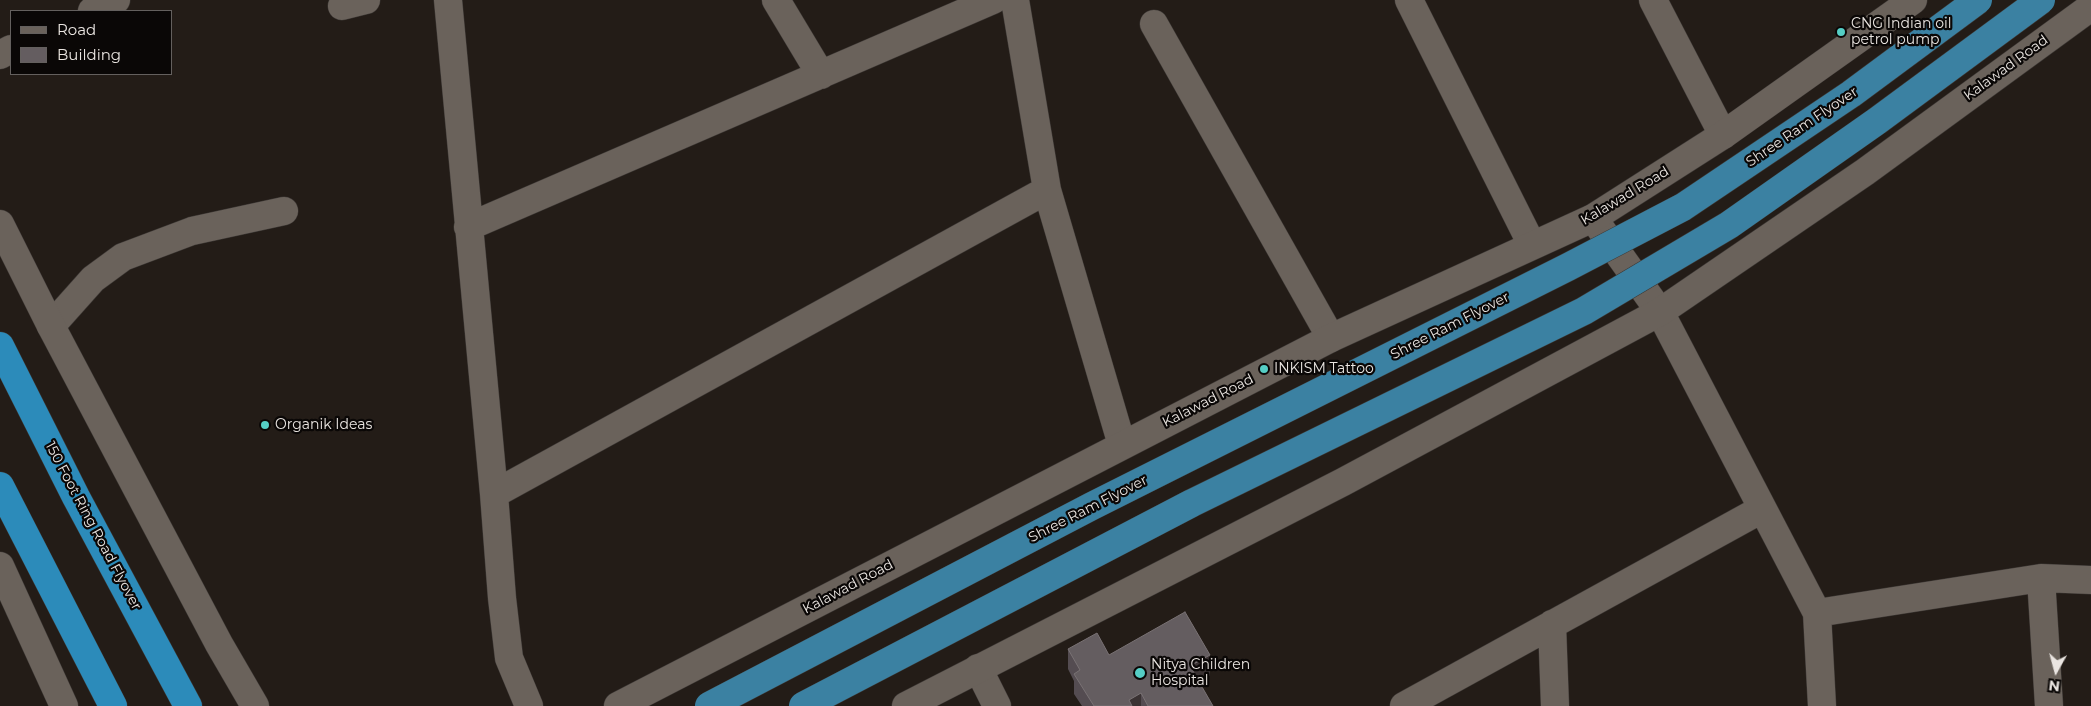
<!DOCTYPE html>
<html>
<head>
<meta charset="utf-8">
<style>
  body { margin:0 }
  #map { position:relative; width:2091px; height:706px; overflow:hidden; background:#231c17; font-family:Montserrat,sans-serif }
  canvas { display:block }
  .legend { position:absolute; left:10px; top:10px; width:162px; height:65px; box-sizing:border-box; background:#0a0706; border:1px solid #64605e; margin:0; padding:6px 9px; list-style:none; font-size:15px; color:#eae5e1 }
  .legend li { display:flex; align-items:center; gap:10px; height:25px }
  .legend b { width:25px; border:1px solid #64605e }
  .north { position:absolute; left:2031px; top:646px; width:50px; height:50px; -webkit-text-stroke:4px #0a0706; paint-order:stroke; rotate:187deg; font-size:14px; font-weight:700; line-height:20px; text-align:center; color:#eae5e1 }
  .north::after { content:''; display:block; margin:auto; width:18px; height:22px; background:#eae5e1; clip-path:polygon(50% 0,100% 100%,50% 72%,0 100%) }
</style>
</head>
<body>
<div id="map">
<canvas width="2091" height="706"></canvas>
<ul class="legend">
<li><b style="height:6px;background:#6a625b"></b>Road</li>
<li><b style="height:14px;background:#645d60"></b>Building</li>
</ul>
<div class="north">N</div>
</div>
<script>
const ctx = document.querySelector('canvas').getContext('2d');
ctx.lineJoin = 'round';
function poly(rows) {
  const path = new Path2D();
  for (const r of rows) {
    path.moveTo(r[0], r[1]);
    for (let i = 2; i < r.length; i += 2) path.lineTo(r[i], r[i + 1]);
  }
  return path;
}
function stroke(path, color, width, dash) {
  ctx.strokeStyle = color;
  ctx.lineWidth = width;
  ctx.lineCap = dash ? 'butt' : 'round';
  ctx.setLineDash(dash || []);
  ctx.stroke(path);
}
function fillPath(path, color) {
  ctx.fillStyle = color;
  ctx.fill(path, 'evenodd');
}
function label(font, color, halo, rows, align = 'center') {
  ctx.font = font + ' Montserrat,sans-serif';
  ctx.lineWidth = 4.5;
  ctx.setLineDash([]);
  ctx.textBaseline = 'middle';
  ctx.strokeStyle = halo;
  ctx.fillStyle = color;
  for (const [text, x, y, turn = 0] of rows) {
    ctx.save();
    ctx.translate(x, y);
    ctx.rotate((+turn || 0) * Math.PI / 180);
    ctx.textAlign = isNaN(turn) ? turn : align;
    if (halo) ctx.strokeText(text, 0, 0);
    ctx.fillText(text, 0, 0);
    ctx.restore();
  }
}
const minor = poly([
  [448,0,494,494,1047,190],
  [776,0,821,75],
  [1015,0,1047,190,1122,445],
  [1409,0,1532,245],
  [1653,0,1723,135],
  [342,6,366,0],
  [92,11,116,0],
  [1154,24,1331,338],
  [0,55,11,49],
  [1593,218,1660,312,1817,613,1822,706],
  [468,227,993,0],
  [51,326,93,279,123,257,192,231,284,211],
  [494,494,502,598,509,658,529,706],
  [2041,578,2091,580],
  [1817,613,2041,578,2049,706],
  [1552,624,1555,706],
  [978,668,997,706],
  [1404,706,1762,509]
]);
const tertiary = poly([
  [0,224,51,326,219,644,255,706],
  [0,566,64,706],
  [618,706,1331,338,1593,218,1723,135,1913,0],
  [906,706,1343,482,1660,312,1865,172,2091,7]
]);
const trunk = poly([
  [0,346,76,497,188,706],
  [0,486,113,706]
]);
const primaryBridge = poly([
  [709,706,1092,506,1568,267,1683,207,1851,94,1978,0],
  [803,706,1192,503,1584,311,1729,225,1877,121,2041,0]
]);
const wall = poly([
  [1068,649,1109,655,1210,675,1199,682,1213,706,1082,706,1074,694,1074,681,1068,669]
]);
const shadedWall = poly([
  [1210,655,1210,675,1190,687,1190,666],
  [1141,693,1141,706,1129,706,1129,700]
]);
const building = poly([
  [1185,612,1210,655,1190,666,1213,706,1148,706,1141,693,1129,700,1132,706,1094,706,1074,674,1080,670,1068,649,1097,633,1109,655,1185,612]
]);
const markers = [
  [1841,32,5,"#55cec5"],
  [1264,369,5,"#55cec5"],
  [265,425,5,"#55cec5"],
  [1140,673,6,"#55cec5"]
];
const poiNames = [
  ["CNG Indian oil",1851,24],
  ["petrol pump",1851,40],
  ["INKISM Tattoo",1274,369],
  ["Organik Ideas",275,425],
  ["Nitya Children",1151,665],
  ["Hospital",1151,681]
];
const streetNames = [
  ["Kalawad Road",2006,68,-36],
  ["Shree Ram Flyover",1802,127,-34],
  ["Kalawad Road",1625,196,-31],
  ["Shree Ram Flyover",1450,326,-27],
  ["Kalawad Road",1208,401,-27],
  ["Shree Ram Flyover",1088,509,-27],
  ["150 Foot Ring Road Flyover",93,526,62],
  ["Kalawad Road",848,587,-28]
];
stroke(minor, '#3d3835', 29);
stroke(tertiary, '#3d3835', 29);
stroke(trunk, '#3d3835', 29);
stroke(minor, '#6a625b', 28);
stroke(tertiary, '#6a625b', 28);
stroke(trunk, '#2c8bba', 28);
stroke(primaryBridge, '#3d3835', 29, []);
stroke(primaryBridge, '#3b81a2', 28);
fillPath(wall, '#544c51');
fillPath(shadedWall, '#3a3233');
fillPath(building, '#645d60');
stroke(building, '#797274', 1);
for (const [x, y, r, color] of markers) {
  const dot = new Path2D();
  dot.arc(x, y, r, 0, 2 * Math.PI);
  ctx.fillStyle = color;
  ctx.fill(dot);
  stroke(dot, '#0a0706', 2);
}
label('14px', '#eae5e1', '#0a0706', poiNames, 'left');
label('14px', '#eae5e1', '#0a0706', streetNames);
</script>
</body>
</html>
